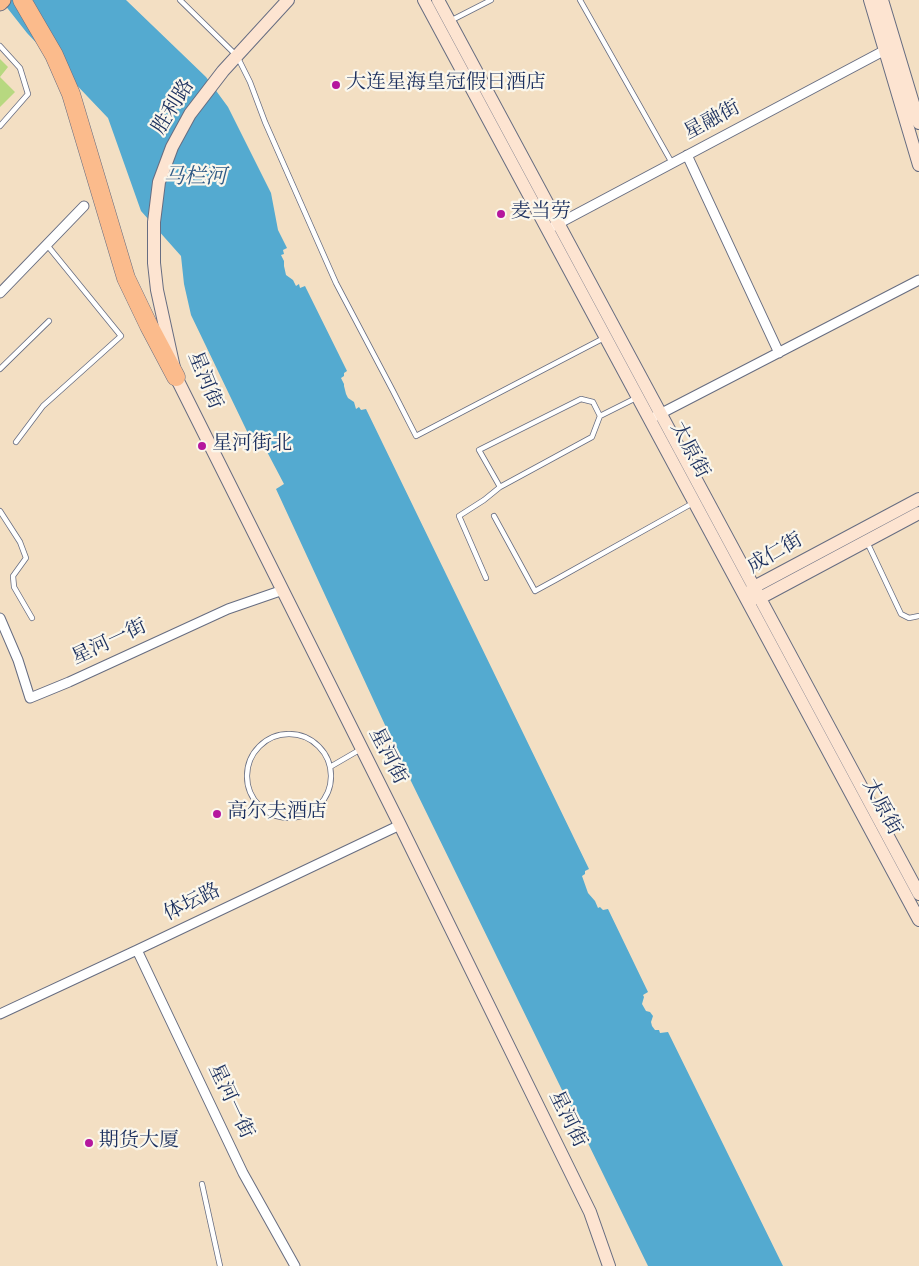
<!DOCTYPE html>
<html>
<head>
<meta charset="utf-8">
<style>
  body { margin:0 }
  canvas { display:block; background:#f3dfc3 }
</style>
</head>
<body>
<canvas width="919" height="1266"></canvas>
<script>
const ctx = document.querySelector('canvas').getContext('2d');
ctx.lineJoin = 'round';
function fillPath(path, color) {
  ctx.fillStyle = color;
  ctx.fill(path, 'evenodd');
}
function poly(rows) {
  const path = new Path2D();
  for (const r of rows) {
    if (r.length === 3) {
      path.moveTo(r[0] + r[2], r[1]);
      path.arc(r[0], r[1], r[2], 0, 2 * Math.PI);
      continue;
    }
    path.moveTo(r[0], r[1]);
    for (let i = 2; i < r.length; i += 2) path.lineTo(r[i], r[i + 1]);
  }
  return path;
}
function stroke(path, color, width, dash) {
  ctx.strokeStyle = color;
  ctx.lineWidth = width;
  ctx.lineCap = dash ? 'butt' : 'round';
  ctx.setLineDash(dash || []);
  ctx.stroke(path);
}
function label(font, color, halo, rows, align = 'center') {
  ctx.font = font + ' "Sorts Mill Goudy","Noto Serif SC",serif';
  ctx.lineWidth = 4.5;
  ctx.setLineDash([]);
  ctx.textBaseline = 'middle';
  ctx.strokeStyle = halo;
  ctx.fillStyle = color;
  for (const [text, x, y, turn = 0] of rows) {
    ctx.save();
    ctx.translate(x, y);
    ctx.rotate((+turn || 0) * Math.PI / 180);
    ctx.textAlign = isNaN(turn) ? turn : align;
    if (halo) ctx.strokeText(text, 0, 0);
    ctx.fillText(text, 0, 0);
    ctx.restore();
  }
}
const green = poly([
  [0,59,8,67,0,77,15,92,0,107]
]);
const water = poly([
  [1,0,126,0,206,77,228,107,271,193,278,230,287,248,283,250,284,254,281,255,284,261,284,266,286,275,293,280,296,286,299,284,300,288,305,286,347,371,344,373,344,376,341,378,344,384,344,386,346,394,348,398,354,402,356,409,359,407,361,410,366,409,589,869,585,871,585,874,582,876,588,893,595,901,598,908,600,907,603,910,608,909,648,992,643,995,644,997,642,1004,646,1011,650,1012,653,1016,651,1022,652,1026,655,1030,659,1030,660,1033,668,1032,783,1266,648,1266,409,777,276,489,284,484,264,446,256,450,191,315,184,284,181,256,141,211,108,118,27,33]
]);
const lane = poly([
  [180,0,237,56,250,82,265,122,336,283,393,391,416,436,604,338],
  [580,0,672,163],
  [450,21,491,0],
  [0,46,20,68,28,94,0,126],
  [0,369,49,321],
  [16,442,43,406,121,336,47,245],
  [500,487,479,450,581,399,593,402,600,416],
  [0,511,20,542,26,558,13,576,14,587,32,618],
  [494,516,535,591,557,579,693,503],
  [867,542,901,614,909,618,919,616],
  [486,578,459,516,484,500,500,487,592,437,600,416,636,398],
  [289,776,42],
  [330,767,361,749],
  [202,1184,220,1266]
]);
const street = poly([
  [687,155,779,353],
  [554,226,889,48],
  [0,293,84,206],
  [656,416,919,280],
  [0,618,18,660,30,698,69,682,228,609,283,590],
  [137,950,243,1173,295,1266],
  [0,1014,137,950,400,825]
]);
const secondary = poly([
  [288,0,223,71,190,114,172,147,159,182,154,222,154,263,157,290,176,377,400,825,590,1212,609,1266],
  [424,0,919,920],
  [438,0,919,894],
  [870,0,919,165],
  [882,0,919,123],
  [749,593,754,587,919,499],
  [753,598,760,598,919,513]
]);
const primary = poly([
  [0,3,3,0]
]);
const highway = poly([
  [22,0,54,55,71,94,126,278,149,326,176,377]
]);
const markers = [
  [336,85,5,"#b5179e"],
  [501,214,5,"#b5179e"],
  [202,446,5,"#b5179e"],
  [217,814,5,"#b5179e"],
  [89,1143,5,"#b5179e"]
];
const poiNames = [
  ["大连星海皇冠假日酒店",346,85],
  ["麦当劳",511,214],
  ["星河街北",212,446],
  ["高尔夫酒店",227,814],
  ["期货大厦",99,1143]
];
const streetNames = [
  ["胜利路",175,108,-58],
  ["星融街",713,122,-28],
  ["星河街",203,381,68],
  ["太原街",688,451,62],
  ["成仁街",776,555,-30],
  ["星河一街",110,644,-25],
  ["星河街",386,757,63],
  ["太原街",880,808,62],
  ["体坛路",193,904,-26],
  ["星河一街",229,1102,65],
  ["星河街",566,1120,64]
];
const waterNames = [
  ["马栏河",195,179]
];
fillPath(green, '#b7d880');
fillPath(water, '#54aad0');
stroke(lane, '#676d81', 6);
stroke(street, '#676d81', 11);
stroke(secondary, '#676d81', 14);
stroke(primary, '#676d81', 17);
stroke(highway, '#676d81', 19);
stroke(lane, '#fff', 4.5);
stroke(street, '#fff', 9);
stroke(secondary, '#fde4d1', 12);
stroke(primary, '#fbbb8c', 15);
stroke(highway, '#fbbb8c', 18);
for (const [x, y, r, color] of markers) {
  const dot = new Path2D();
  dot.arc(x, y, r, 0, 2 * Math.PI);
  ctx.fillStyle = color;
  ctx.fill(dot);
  stroke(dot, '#fbf7ec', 2);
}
label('20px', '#1b2f5e', '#fbf7ec', poiNames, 'left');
label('20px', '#1b2f5e', '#fbf7ec', streetNames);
label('italic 21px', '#2f5a86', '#fbf7ec', waterNames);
</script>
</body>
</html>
